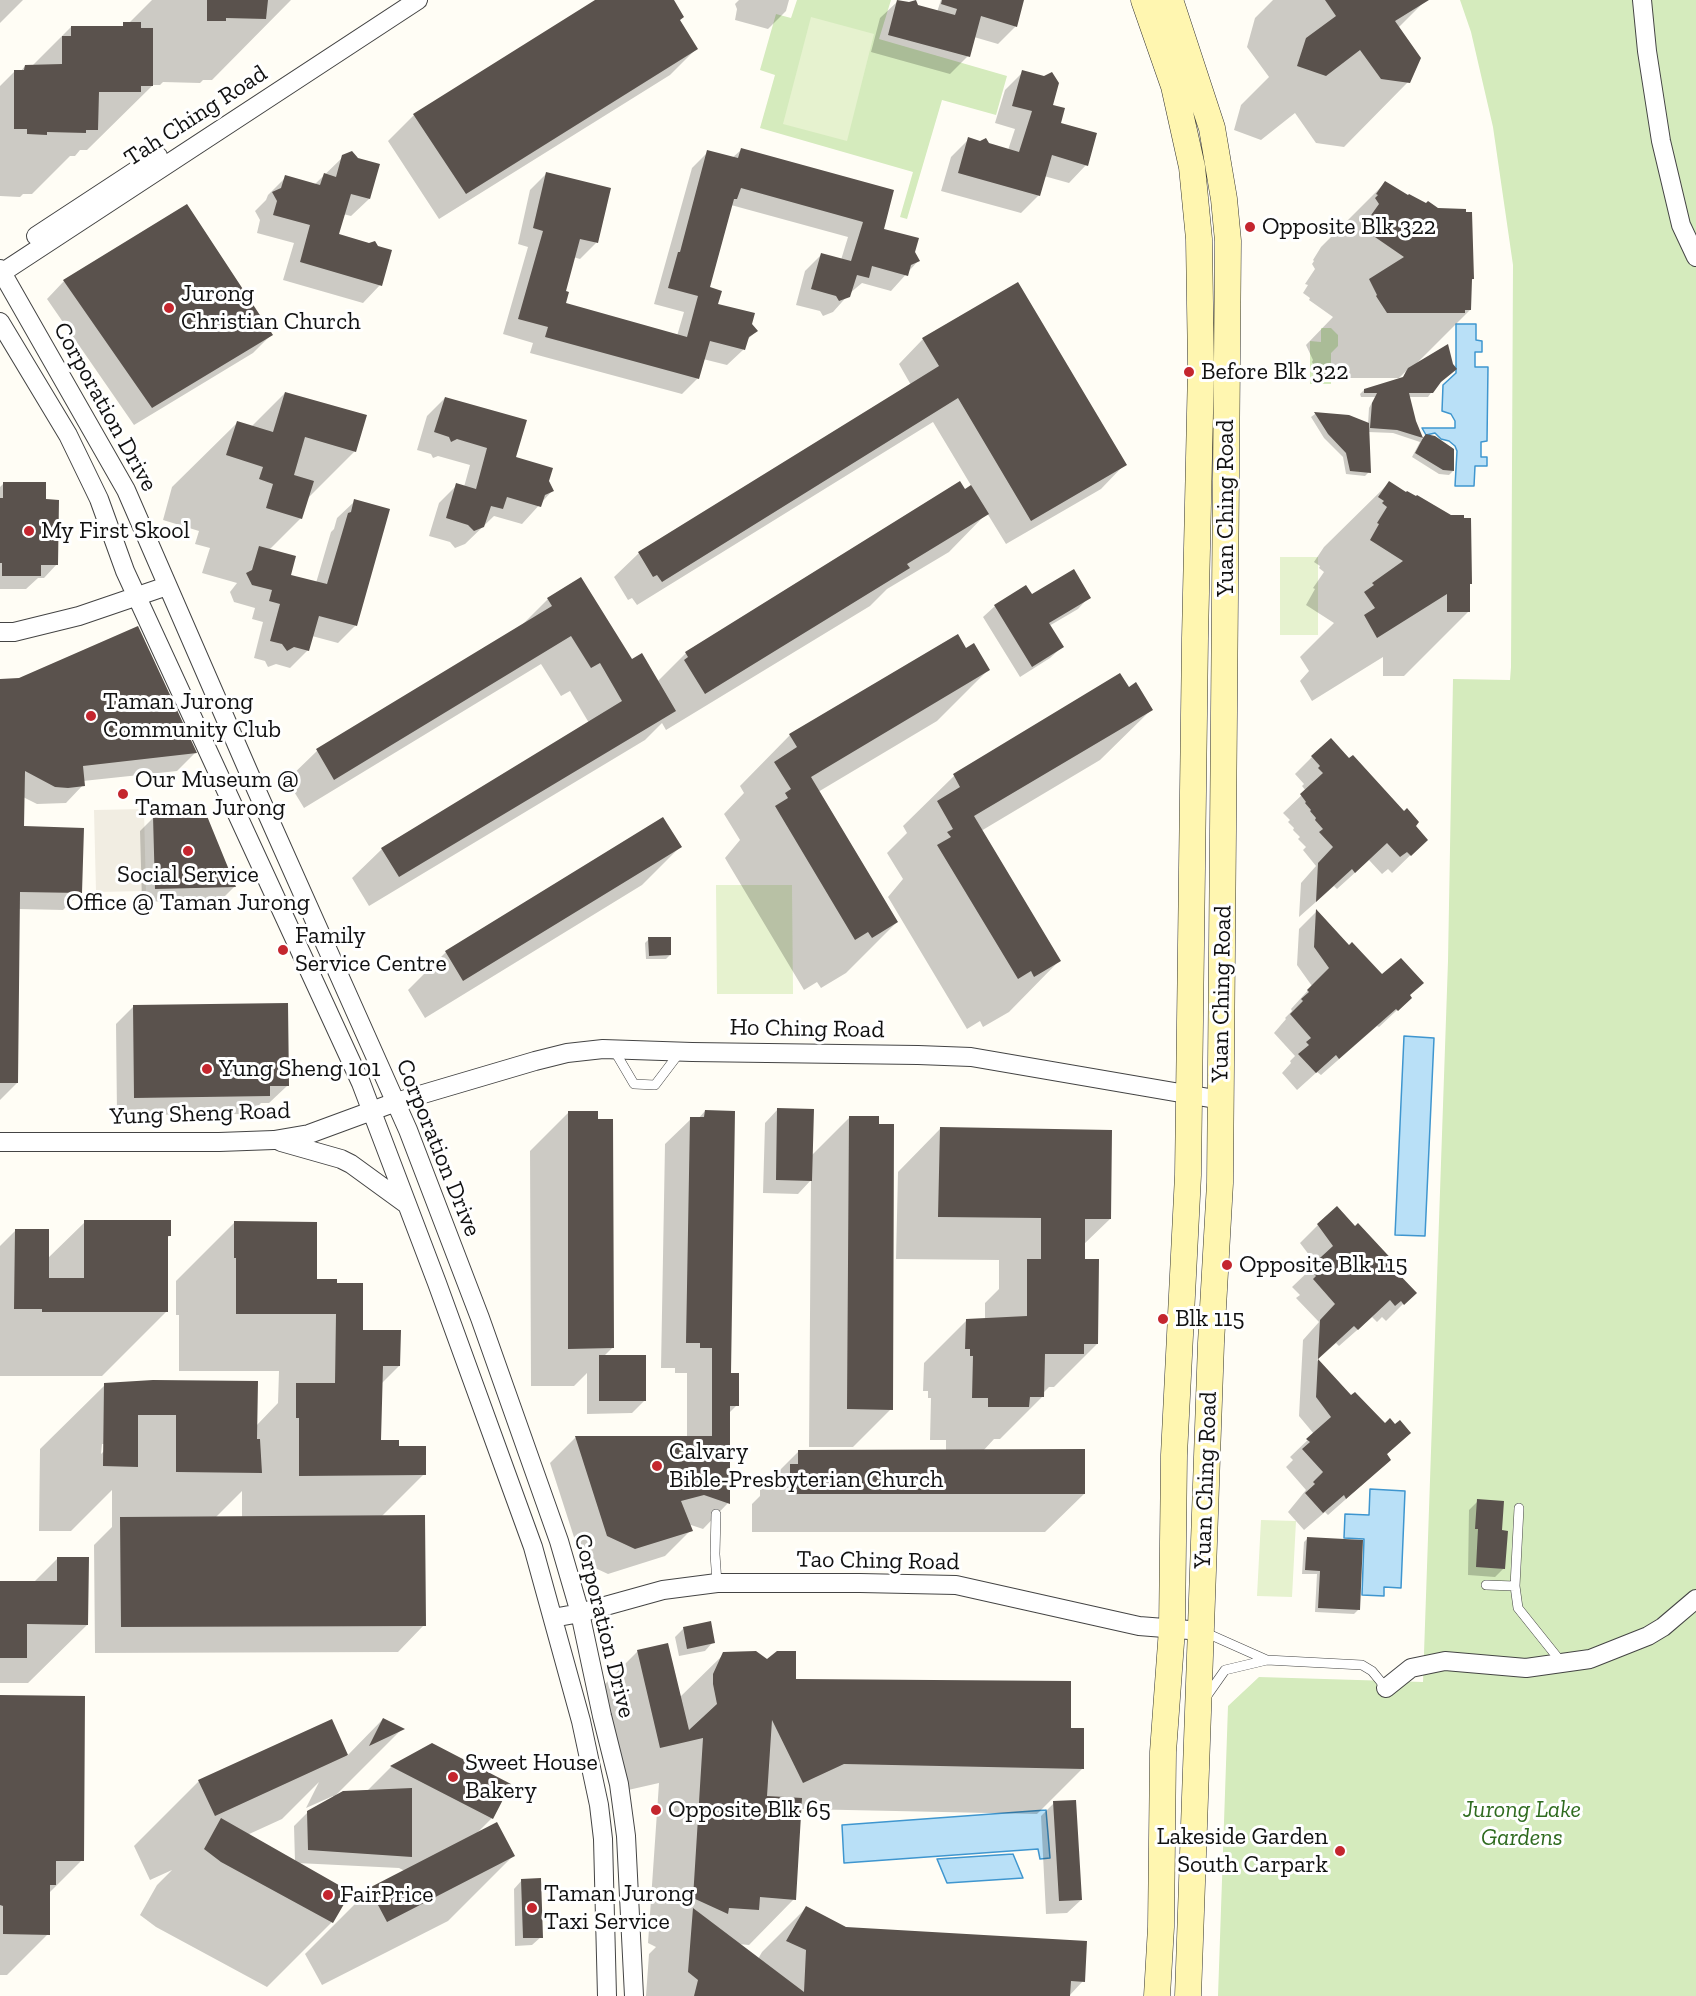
<!DOCTYPE html>
<html>
<head>
<meta charset="utf-8">
<style>
  body { margin:0 }
  canvas { display:block; background:#fffdf5 }
</style>
</head>
<body>
<canvas width="1696" height="1996"></canvas>
<script>
const ctx = document.querySelector('canvas').getContext('2d');
ctx.lineJoin = 'round';
function fillPath(path, color) {
  ctx.fillStyle = color;
  ctx.fill(path, 'evenodd');
}
function poly(rows) {
  const path = new Path2D();
  for (const r of rows) {
    path.moveTo(r[0], r[1]);
    for (let i = 2; i < r.length; i += 2) path.lineTo(r[i], r[i + 1]);
  }
  return path;
}
function stroke(path, color, width, dash) {
  ctx.strokeStyle = color;
  ctx.lineWidth = width;
  ctx.lineCap = dash ? 'butt' : 'round';
  ctx.setLineDash(dash || []);
  ctx.stroke(path);
}
function label(font, color, halo, rows, align = 'center') {
  ctx.font = font + ' "Zilla Slab",serif';
  ctx.lineWidth = 6;
  ctx.setLineDash([]);
  ctx.textBaseline = 'middle';
  ctx.strokeStyle = halo;
  ctx.fillStyle = color;
  for (const [text, x, y, turn = 0] of rows) {
    ctx.save();
    ctx.translate(x, y);
    ctx.rotate((+turn || 0) * Math.PI / 180);
    ctx.textAlign = isNaN(turn) ? turn : align;
    if (halo) ctx.strokeText(text, 0, 0);
    ctx.fillText(text, 0, 0);
    ctx.restore();
  }
}
const green = poly([
  [797,0,891,0,879,39,1007,76,996,115,942,100,907,219,900,217,913,172,760,128,775,75,760,70,776,14,791,18],
  [1460,0,1696,0,1696,1996,1218,1996,1228,1706,1259,1677,1423,1682,1448,961,1453,679,1510,680,1511,667,1513,265,1493,127,1471,32],
  [1321,328,1331,328,1338,335,1338,346,1331,353,1331,384,1310,384,1310,341,1321,342]
]);
const pitch = poly([
  [811,17,874,34,847,141,783,124],
  [1280,557,1318,557,1318,635,1280,635],
  [716,885,792,885,793,994,717,994],
  [1261,1520,1296,1521,1292,1597,1257,1596]
]);
const plaza = poly([
  [144,809,146,891,96,892,94,810]
]);
const water = poly([
  [1456,324,1476,324,1476,340,1482,341,1482,352,1475,352,1475,367,1488,367,1487,441,1481,442,1481,457,1487,457,1487,466,1475,466,1474,486,1455,486,1457,451,1455,446,1449,441,1441,439,1435,433,1426,435,1422,428,1455,428,1455,421,1451,414,1442,411,1443,385,1456,373,1456,324],
  [1404,1036,1434,1038,1425,1236,1395,1235,1404,1036],
  [1370,1489,1405,1491,1401,1588,1384,1587,1384,1596,1362,1595,1364,1539,1344,1538,1345,1514,1369,1515,1370,1489],
  [1046,1810,1050,1858,1040,1859,1038,1849,844,1863,842,1825,1046,1810],
  [1013,1854,1023,1878,947,1883,937,1859,1013,1854]
]);
const shadow = poly([
  [0,0,23,0,0,23],
  [152,0,291,0,212,80,203,80,200,83,163,82,160,85,153,85,87,150,80,150,75,156,70,156,32,194,23,194,20,197,0,196,0,86,15,71,20,72,25,66,32,66,71,27,121,27,130,22],
  [598,0,672,0,678,21,696,49,670,75,439,219,388,141,414,115],
  [739,0,789,0,786,11,768,29,735,20,737,9,735,4],
  [941,0,1023,0,1015,27,998,44,974,37,968,56,950,74,871,52,880,18,898,1,937,12],
  [1273,0,1426,0,1398,28,1408,82,1344,147,1316,143,1295,113,1261,140,1234,130,1241,105,1269,77,1247,47,1255,18],
  [1023,72,1051,106,1059,124,1095,134,1086,165,1069,183,1044,176,1039,195,1021,213,941,191,951,157,969,139,1008,150,1015,129,995,123,1005,90],
  [741,150,882,230,913,252,918,261,891,291,862,283,850,293,833,312,823,316,820,311,796,305,805,271,821,255,841,260,848,237,731,205,708,288,717,305,750,324,756,331,746,341,743,350,727,365,703,359,698,378,682,394,530,353,533,343,503,334,528,247,518,244,530,190,546,174,596,243,580,259,573,257,564,292,564,304,677,336,684,312,654,304,692,168,708,152,732,158],
  [343,157,357,159,369,199,351,216,343,214,337,235,380,285,363,303,283,280,294,243,257,233,260,220,255,211,266,200,268,195,286,177,314,185],
  [1385,183,1473,279,1470,281,1470,310,1416,364,1438,383,1428,397,1408,397,1414,421,1422,439,1426,435,1453,471,1449,475,1439,474,1412,457,1420,442,1393,433,1368,432,1369,472,1365,476,1346,474,1343,457,1324,438,1311,417,1315,414,1348,416,1368,424,1369,408,1375,397,1361,397,1360,394,1364,390,1403,378,1406,371,1399,378,1322,378,1312,362,1313,360,1306,345,1333,317,1309,300,1310,298,1303,293,1308,285,1305,284,1315,269,1312,264,1314,261,1313,260,1321,247],
  [64,281,271,335,253,353,134,425,47,299],
  [923,339,1125,464,1101,489,1006,544,987,513,949,552,887,589,870,606,666,730,662,723,645,740,369,906,352,878,382,849,589,723,570,691,561,696,541,664,304,808,287,780,317,751,520,627,548,599,657,682,686,653,972,487,933,422,637,605,632,598,628,600,614,577,639,553,911,385,899,364],
  [285,393,355,451,307,499,301,518,269,550,289,576,316,583,331,532,334,529,337,518,355,501,388,510,355,626,338,643,312,636,308,650,290,668,276,664,268,667,265,661,254,658,263,622,252,619,255,608,234,602,230,592,237,583,202,573,210,548,195,544,199,531,163,520,172,487,237,423,251,427],
  [445,398,514,458,547,482,552,491,522,524,494,516,465,544,455,548,450,542,429,536,439,503,457,485,464,487,470,465,438,456,433,458,431,454,417,450,427,416],
  [1389,483,1469,585,1468,612,1404,676,1383,676,1383,657,1312,701,1300,681,1309,671,1300,657,1334,623,1306,605,1315,589,1313,588,1324,572,1319,568,1320,566,1314,562,1324,547],
  [3,484,44,501,57,564,44,578,38,578,26,589,0,589,0,487],
  [1031,596,1089,597,1078,609,1049,626,1062,647,1050,658,1020,677,983,617,995,606],
  [965,650,988,670,937,721,818,792,897,922,846,973,821,988,817,982,804,990,725,858,740,840,724,814,744,793,740,786,790,735],
  [1120,675,1128,689,1151,710,1100,760,981,831,1059,961,1009,1012,983,1027,980,1021,967,1029,888,897,903,879,887,853,907,833,903,826,954,776],
  [0,680,195,753,177,771,83,781,83,785,66,803,37,804,23,797,23,828,81,892,63,910,18,909,17,1083,0,1100],
  [1312,757,1414,826,1426,840,1392,873,1388,869,1382,874,1369,860,1337,889,1334,886,1299,917,1301,883,1316,866,1303,850,1306,847,1298,839,1300,837,1293,830,1294,828,1288,822,1290,820,1283,813,1306,791,1302,786,1304,784,1295,774],
  [153,818,235,886,222,899,142,902,140,831],
  [663,819,680,847,642,885,425,1018,408,990,446,952],
  [1316,912,1349,947,1410,998,1379,1027,1377,1026,1321,1075,1317,1072,1297,1090,1282,1073,1291,1063,1290,1061,1295,1056,1274,1033,1286,1019,1285,1018,1292,1011,1291,1009,1312,986,1297,965,1299,929],
  [649,939,670,955,666,959,646,959,645,943],
  [134,1006,287,1086,269,1103,261,1103,251,1114,117,1115,116,1024],
  [778,1109,811,1156,849,1118,891,1409,853,1447,809,1447,811,1180,798,1194,763,1193,765,1123],
  [705,1111,729,1375,737,1405,729,1413,728,1503,703,1529,688,1524,691,1530,665,1556,608,1574,582,1562,550,1463,575,1438,687,1438,687,1373,675,1373,675,1368,661,1368,665,1144,691,1119,698,1119],
  [568,1113,612,1348,603,1357,645,1400,632,1413,587,1414,587,1373,574,1386,531,1386,530,1151],
  [940,1129,1110,1219,1083,1245,1083,1261,1097,1344,1054,1387,1049,1387,1043,1393,1042,1397,1000,1439,994,1439,983,1451,1084,1494,1045,1532,752,1532,752,1504,760,1496,760,1490,798,1452,946,1451,946,1440,930,1440,931,1398,928,1398,928,1391,923,1391,924,1363,967,1320,985,1319,985,1303,999,1289,999,1260,896,1259,898,1172],
  [85,1222,169,1236,166,1239,166,1312,102,1376,0,1376,0,1246,16,1230,47,1259],
  [234,1223,316,1281,362,1331,399,1366,381,1384,379,1441,424,1474,381,1517,424,1625,398,1652,95,1653,94,1545,112,1527,112,1490,71,1531,39,1531,40,1449,105,1385,256,1426,278,1403,279,1371,179,1371,179,1315,176,1315,176,1281],
  [102,1444,105,1444,104,1451,101,1454],
  [242,1491,242,1518,215,1518],
  [1318,1225,1393,1269,1414,1293,1386,1321,1382,1317,1377,1322,1372,1317,1339,1346,1336,1343,1317,1360,1351,1397,1385,1426,1395,1426,1409,1433,1386,1455,1371,1477,1328,1515,1325,1512,1304,1530,1288,1512,1306,1490,1286,1467,1293,1460,1290,1457,1314,1434,1299,1416,1303,1340,1319,1322,1296,1298,1300,1295,1292,1287,1316,1264,1300,1243],
  [1478,1501,1504,1568,1495,1577,1468,1575,1469,1510],
  [1307,1539,1358,1610,1354,1614,1315,1612,1317,1574,1302,1574,1304,1542],
  [58,1558,87,1625,28,1683,0,1683,0,1583,33,1583],
  [684,1628,713,1642,705,1651,679,1656,675,1637],
  [638,1651,679,1698,724,1654,794,1680,1070,1729,1083,1768,1037,1814,800,1809,794,1899,749,1945,738,1944,758,1959,762,1952,806,1908,846,1928,1083,1981,1069,1996,646,1996,649,1954,656,1947,648,1943,659,1783,615,1793,592,1697],
  [0,1697,82,1860,48,1894,48,1934,7,1975,0,1975],
  [383,1719,402,1729,335,1796,366,1792,391,1767,432,1745,492,1818,475,1835,513,1856,448,1921,322,1985,305,1954,370,1889,405,1871,399,1868,297,1863,332,1922,267,1987,156,1927,140,1915,157,1885,172,1870,150,1880,134,1846,199,1781,331,1721,347,1756],
  [319,1782,306,1808,333,1796,334,1798,308,1812,294,1826,295,1862,247,1835,282,1819],
  [1054,1803,1081,1900,1067,1913,1046,1914,1041,1816],
  [522,1880,541,1937,532,1945,515,1946,514,1889]
]);
const building = poly([
  [207,0,268,0,266,19,226,18,226,21,207,21],
  [595,0,674,0,684,17,680,20,698,49,466,194,413,114],
  [897,0,909,2,916,0,918,5,955,15,957,9,941,4,942,0,1024,0,1017,27,981,16,970,57,888,35],
  [1325,0,1429,0,1395,21,1421,58,1410,83,1381,79,1360,50,1326,76,1297,66,1306,38,1336,16],
  [123,22,141,22,141,28,153,28,153,86,141,86,141,92,99,92,98,130,86,130,86,133,47,132,47,135,27,134,27,129,14,129,14,70,24,70,25,65,62,64,62,36,71,36,71,26,123,26],
  [1022,70,1044,76,1052,72,1059,83,1053,105,1065,108,1061,123,1097,133,1088,166,1052,155,1040,196,958,173,968,137,980,141,986,138,989,143,1019,152,1032,111,1012,106],
  [741,148,894,190,884,229,919,238,915,252,920,261,911,265,908,276,872,266,869,278,857,275,850,297,839,301,836,296,811,289,821,253,851,261,863,222,741,188,737,199,734,199,710,287,722,291,718,304,755,313,752,324,758,331,749,337,745,350,710,341,699,379,545,337,548,327,518,319,543,231,533,228,546,172,611,188,598,243,580,239,566,291,569,292,566,303,687,337,698,296,668,288,678,252,680,252,707,150,738,158],
  [352,151,358,158,380,164,370,199,351,194,339,234,369,243,375,241,378,246,392,250,382,286,300,262,310,225,273,215,277,201,272,192,281,188,285,175,320,185,324,173,336,177,342,155],
  [1385,181,1408,195,1409,194,1426,203,1428,201,1438,208,1466,209,1466,212,1472,212,1474,279,1472,279,1471,310,1465,310,1465,313,1387,313,1376,296,1377,295,1369,279,1404,257,1372,235,1374,232,1366,227,1371,220,1369,218,1379,204,1375,198,1378,195,1376,194],
  [187,204,273,335,152,408,63,280],
  [1018,282,1127,465,1031,521,958,398,662,582,657,575,653,577,638,552,939,366,922,338],
  [1448,344,1453,364,1457,369,1441,382,1433,393,1409,393,1416,421,1423,438,1426,434,1435,436,1454,449,1454,471,1443,470,1415,453,1423,438,1397,430,1370,428,1372,403,1377,393,1364,393,1364,389,1403,377,1408,368],
  [285,392,367,415,356,452,305,437,294,475,314,481,302,519,266,508,273,484,259,479,263,467,226,455,237,421,273,432],
  [445,397,527,420,516,457,553,468,549,481,554,491,545,495,541,507,507,497,503,509,491,506,484,527,474,531,468,525,446,518,456,483,476,489,487,448,457,439,451,442,449,437,434,432],
  [1314,412,1349,415,1369,423,1371,473,1350,471,1346,453,1328,434],
  [960,481,965,489,971,485,989,514,907,564,910,568,705,694,684,660,688,657,685,652],
  [1389,481,1406,492,1407,491,1416,496,1417,495,1451,515,1464,515,1464,518,1471,518,1472,584,1470,584,1470,612,1447,612,1447,594,1377,638,1364,615,1375,608,1364,592,1374,585,1372,583,1403,561,1370,540,1379,524,1377,523,1387,507,1382,503,1384,501,1378,497],
  [3,482,46,482,46,499,59,500,58,565,41,565,41,576,2,576,2,563,0,563,0,498,3,498],
  [354,499,390,509,357,626,319,616,309,651,294,647,287,651,282,644,270,641,280,604,269,601,272,590,252,585,246,573,252,570,259,546,296,556,291,575,327,584,348,513,351,512],
  [1074,569,1091,598,1049,623,1064,647,1032,667,994,605,1026,585,1032,594],
  [581,577,632,659,642,653,676,711,399,877,381,848,622,701,600,663,591,668,571,636,334,780,316,749,552,606,547,598],
  [138,626,197,753,83,766,85,786,68,788,55,787,25,771,24,826,84,828,82,893,20,892,18,1083,0,1083,0,679,19,678],
  [958,634,966,648,974,643,990,670,811,777,898,922,872,938,868,932,855,940,775,806,788,798,785,793,791,789,774,762,797,747,789,734],
  [1120,673,1129,687,1136,682,1153,710,974,816,1061,961,1034,977,1031,971,1018,979,937,845,951,837,947,832,953,829,937,801,960,787,953,774],
  [1331,738,1349,758,1353,755,1404,811,1407,808,1419,822,1416,826,1428,840,1411,856,1407,852,1400,857,1387,843,1355,873,1352,869,1316,902,1318,863,1333,847,1319,832,1323,829,1315,820,1316,818,1310,811,1311,810,1305,803,1306,802,1300,794,1323,773,1318,768,1320,766,1311,756],
  [153,816,207,816,236,887,155,889],
  [663,817,682,847,463,981,445,951],
  [1316,909,1349,945,1352,942,1382,974,1401,958,1424,983,1410,995,1412,998,1398,1011,1396,1009,1339,1059,1336,1055,1316,1073,1298,1054,1309,1045,1306,1042,1311,1038,1290,1014,1303,1001,1301,999,1309,992,1307,990,1329,968,1314,947],
  [648,937,671,937,671,955,649,956],
  [288,1003,289,1086,270,1086,270,1096,134,1098,133,1005],
  [777,1108,814,1109,812,1181,776,1180],
  [705,1110,735,1111,731,1373,739,1373,739,1406,730,1406,730,1504,704,1495,681,1501,693,1531,635,1549,607,1536,575,1436,712,1436,712,1348,700,1348,700,1343,686,1343,690,1117,704,1117],
  [568,1111,598,1111,598,1119,613,1119,614,1348,568,1349],
  [849,1116,879,1116,879,1124,894,1124,893,1410,847,1409],
  [940,1127,1112,1130,1111,1219,1085,1219,1085,1259,1099,1259,1098,1344,1084,1344,1084,1354,1045,1354,1044,1397,1030,1397,1029,1407,988,1407,988,1398,972,1398,973,1356,970,1356,970,1349,965,1349,966,1319,1027,1316,1027,1259,1041,1259,1041,1218,938,1217],
  [1337,1206,1355,1226,1358,1223,1398,1266,1394,1269,1417,1293,1404,1305,1401,1301,1395,1306,1390,1300,1358,1330,1354,1326,1318,1359,1351,1395,1355,1392,1385,1423,1390,1418,1395,1424,1400,1420,1411,1433,1387,1454,1391,1460,1346,1499,1344,1495,1323,1513,1305,1493,1315,1484,1313,1482,1323,1472,1302,1449,1310,1442,1306,1439,1331,1417,1316,1397,1320,1320,1335,1304,1313,1279,1316,1276,1309,1268,1333,1246,1317,1224],
  [84,1220,171,1220,171,1236,168,1236,168,1312,42,1312,42,1309,14,1309,15,1229,49,1229,49,1278,84,1278],
  [234,1221,317,1222,317,1279,337,1279,337,1283,363,1283,363,1330,401,1330,400,1366,383,1366,381,1440,399,1440,399,1446,426,1446,426,1475,299,1476,299,1418,296,1418,296,1383,335,1383,336,1314,236,1314,236,1258,234,1258],
  [599,1355,646,1355,646,1401,599,1401],
  [153,1380,258,1381,257,1439,260,1439,262,1473,176,1472,176,1415,138,1415,138,1467,103,1466,104,1383],
  [1085,1449,1085,1494,790,1494,790,1464,798,1464,798,1450],
  [1477,1499,1504,1501,1502,1530,1508,1531,1505,1569,1476,1567,1478,1529,1475,1529],
  [425,1515,426,1626,121,1627,120,1517],
  [1307,1537,1363,1540,1360,1610,1318,1608,1320,1571,1305,1570],
  [57,1557,89,1557,88,1625,27,1624,27,1658,0,1658,0,1581,57,1581],
  [711,1621,715,1643,687,1649,683,1627],
  [668,1643,689,1730,717,1704,713,1684,713,1674,723,1652,756,1651,767,1659,777,1651,796,1651,796,1679,1071,1681,1071,1728,1084,1728,1084,1769,844,1764,803,1783,772,1720,767,1796,802,1798,796,1900,760,1897,759,1910,729,1908,728,1914,693,1898,703,1738,660,1748,637,1650],
  [0,1695,85,1696,84,1861,56,1861,56,1885,50,1885,50,1935,3,1934,3,1906,0,1905],
  [383,1718,405,1729,369,1746],
  [332,1719,348,1755,215,1816,198,1780],
  [432,1743,511,1784,493,1819,390,1766],
  [412,1788,412,1857,308,1850,307,1811,343,1791],
  [1076,1800,1082,1900,1059,1901,1053,1801],
  [221,1818,351,1892,333,1923,221,1862,204,1849],
  [497,1822,515,1856,387,1922,369,1888],
  [541,1878,543,1938,523,1938,521,1879],
  [806,1906,846,1927,1087,1941,1085,1982,1071,1981,1070,1996,694,1996,698,1980,688,1972,693,1908,804,1992,806,1950,786,1941]
]);
const lane = poly([
  [614,1050,634,1084,655,1085,680,1052],
  [716,1514,715,1554,717,1583],
  [1486,1585,1515,1586,1519,1508],
  [1515,1586,1518,1608,1562,1663],
  [1204,1632,1267,1660],
  [1206,1697,1225,1670,1267,1660,1362,1665,1372,1671,1386,1688]
]);
const street = poly([
  [1642,0,1647,51,1661,141,1681,225,1696,257],
  [36,236,158,156],
  [0,269,126,490,256,789,408,1130,480,1318,559,1541,580,1613,602,1716,619,1784,626,1836,634,1996],
  [0,274,418,0],
  [0,322,68,435,99,499,125,571,361,1083,437,1283,533,1547,581,1721,599,1805,603,1839,607,1996],
  [0,632,14,632,79,616,167,586],
  [0,1142,219,1142,274,1140,309,1134,396,1102,535,1061,567,1053,603,1049,692,1052,918,1055,971,1057,1221,1100],
  [281,1142,341,1159,351,1164,406,1204],
  [553,1618,580,1613,663,1590,717,1583,860,1583,956,1585,1139,1626,1202,1631],
  [1386,1688,1411,1668,1445,1661,1526,1668,1590,1659,1648,1636,1663,1627,1696,1599]
]);
const secondary = poly([
  [1144,0,1174,86,1192,167,1199,239,1201,368,1195,638,1188,1175,1174,1455,1172,1629,1163,1752,1161,1927,1157,1996],
  [1170,0,1212,128,1224,199,1228,241,1220,1183,1211,1343,1188,1996]
]);
const markers = [
  [1250,227,6,"#c4262e"],
  [169,308,6,"#c4262e"],
  [1189,372,6,"#c4262e"],
  [29,531,6,"#c4262e"],
  [91,716,6,"#c4262e"],
  [123,794,6,"#c4262e"],
  [188,851,6,"#c4262e"],
  [283,950,6,"#c4262e"],
  [207,1069,6,"#c4262e"],
  [1227,1265,6,"#c4262e"],
  [1163,1319,6,"#c4262e"],
  [657,1466,6,"#c4262e"],
  [453,1777,6,"#c4262e"],
  [656,1810,6,"#c4262e"],
  [1340,1851,6,"#c4262e"],
  [328,1895,6,"#c4262e"],
  [532,1908,6,"#c4262e"]
];
const streetNames = [
  ["Tah Ching Road",196,116,-33],
  ["Corporation Drive",105,407,61],
  ["Yuan Ching Road",1226,508,-90],
  ["Yuan Ching Road",1222,994,-89],
  ["Ho Ching Road",807,1029,1],
  ["Yung Sheng Road",200,1114,-2],
  ["Corporation Drive",438,1148,68],
  ["Yuan Ching Road",1206,1480,-88],
  ["Tao Ching Road",878,1561,1],
  ["Corporation Drive",604,1626,76]
];
const poiNames = [
  ["Opposite Blk 322",1262,227],
  ["Jurong",181,294],
  ["Christian Church",181,322],
  ["Before Blk 322",1201,372],
  ["My First Skool",41,531],
  ["Taman Jurong",103,702],
  ["Community Club",103,730],
  ["Our Museum @",135,780],
  ["Taman Jurong",135,808],
  ["Social Service",188,875,"center"],
  ["Office @ Taman Jurong",188,903,"center"],
  ["Family",295,936],
  ["Service Centre",295,964],
  ["Yung Sheng 101",219,1069],
  ["Opposite Blk 115",1239,1265],
  ["Blk 115",1175,1319],
  ["Calvary",669,1452],
  ["Bible-Presbyterian Church",669,1480],
  ["Sweet House",465,1763],
  ["Bakery",465,1791],
  ["Opposite Blk 65",668,1810],
  ["Lakeside Garden",1328,1837,"right"],
  ["South Carpark",1328,1865,"right"],
  ["Taman Jurong",544,1894],
  ["Taxi Service",544,1922],
  ["FairPrice",340,1895]
];
const parkNames = [
  ["Jurong Lake",1522,1810],
  ["Gardens",1522,1838]
];
fillPath(green, '#d5ebbd');
fillPath(pitch, '#e6f2cf');
fillPath(plaza, '#f1ede2');
fillPath(water, '#b9e0f7');
stroke(water, '#3f96cf', 1.5);
fillPath(shadow, '#0003');
fillPath(building, '#5a524d');
stroke(lane, '#444', 10);
stroke(street, '#444', 20);
stroke(secondary, '#333', 27);
stroke(lane, '#fff', 9);
stroke(street, '#fff', 18);
stroke(secondary, '#fff6b0', 26);
for (const [x, y, r, color] of markers) {
  const dot = new Path2D();
  dot.arc(x, y, r, 0, 2 * Math.PI);
  ctx.fillStyle = color;
  ctx.fill(dot);
  stroke(dot, '#fff', 2);
}
label('24px', '#111', '#fff', streetNames);
label('24px', '#111', '#fff', poiNames, 'left');
label('italic 24px', '#2f6b1f', '#fff', parkNames);
</script>
</body>
</html>
